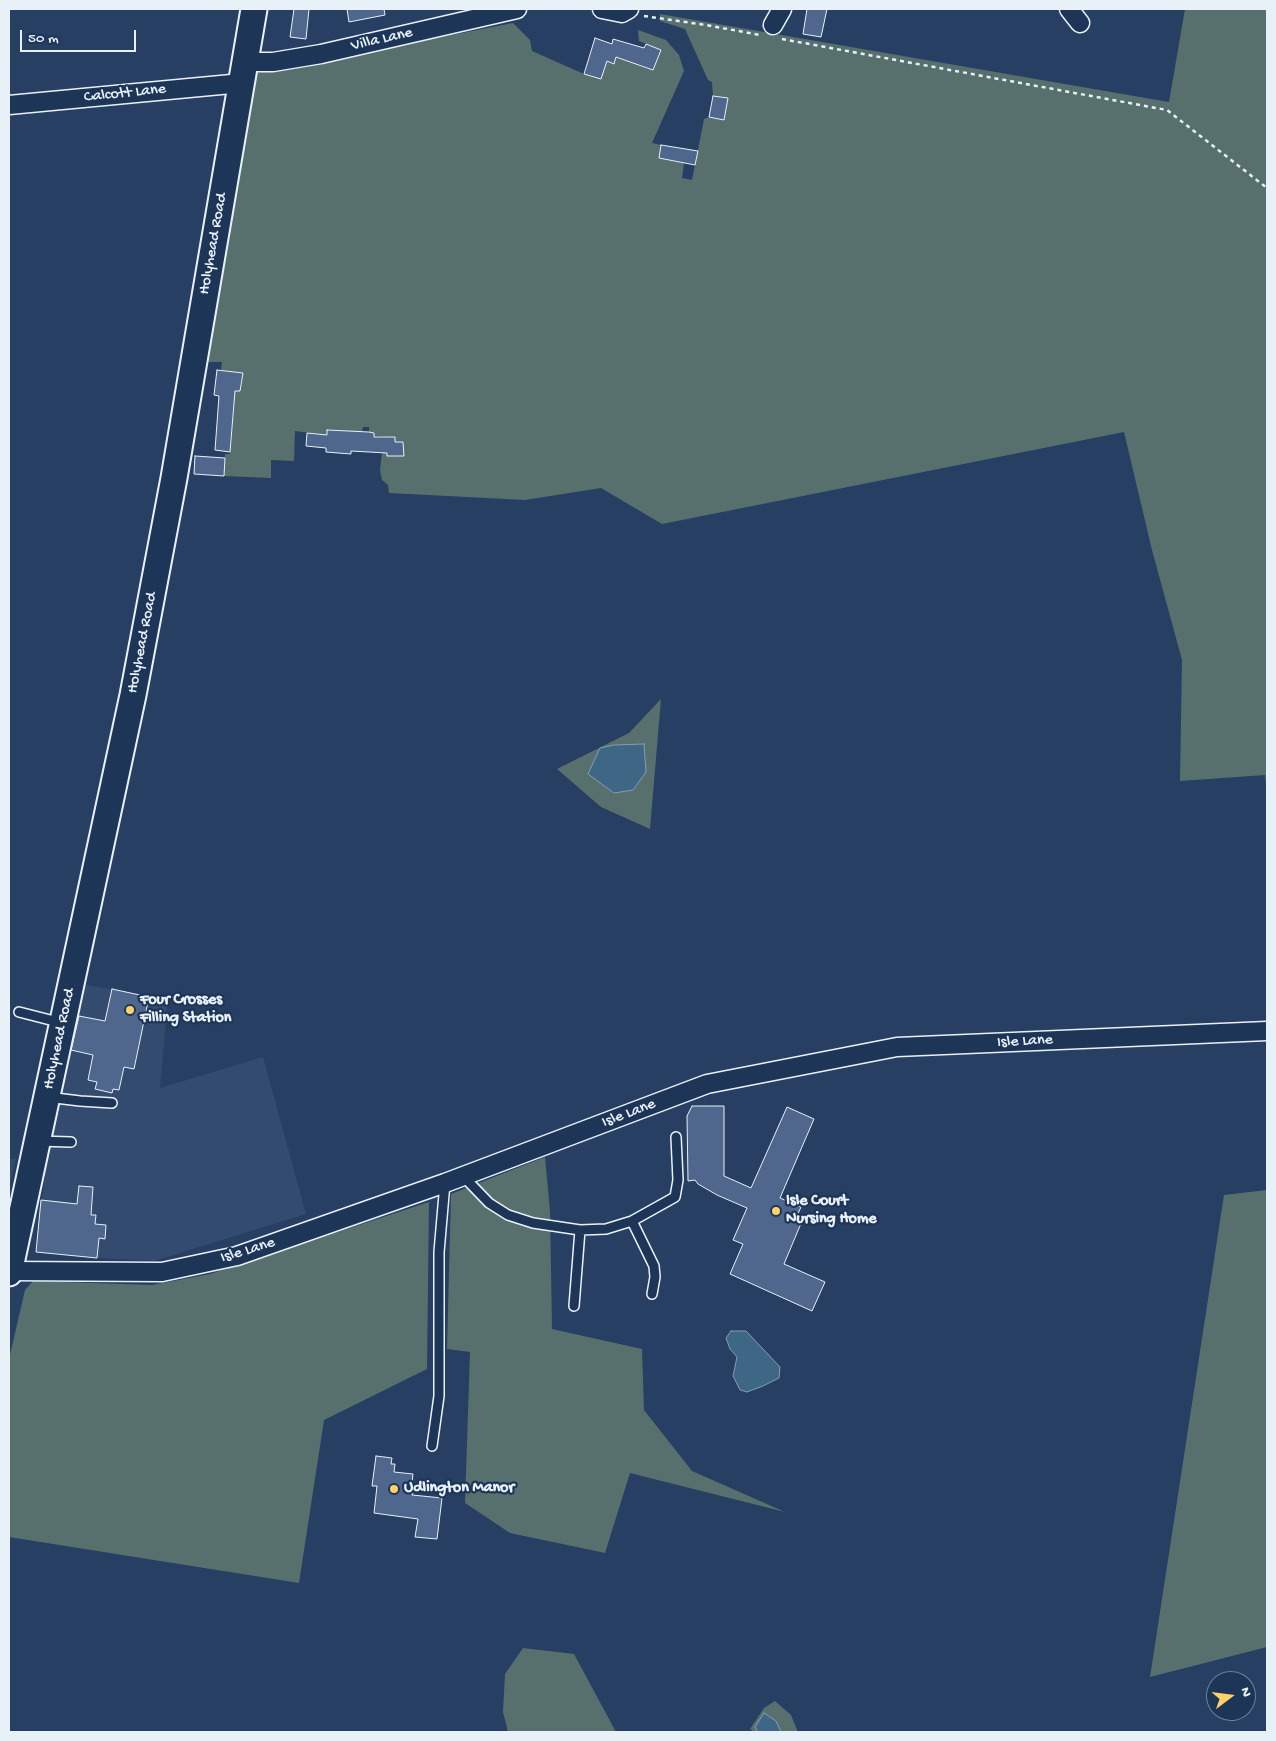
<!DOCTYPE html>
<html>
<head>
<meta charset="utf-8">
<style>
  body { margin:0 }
  #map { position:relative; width:1276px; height:1741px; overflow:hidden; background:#273f62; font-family:"Gochi Hand",sans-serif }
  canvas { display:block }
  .frame { position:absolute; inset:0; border:10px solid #e8f1f8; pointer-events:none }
  .north { position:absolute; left:1206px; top:1671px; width:50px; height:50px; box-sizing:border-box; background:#1d3557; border:1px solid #6e8097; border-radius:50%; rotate:75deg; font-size:14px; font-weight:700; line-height:20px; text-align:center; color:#e8f1f8 }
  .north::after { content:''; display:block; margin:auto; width:18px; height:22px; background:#ffd166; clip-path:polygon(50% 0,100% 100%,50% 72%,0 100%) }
  .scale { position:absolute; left:20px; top:30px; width:116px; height:22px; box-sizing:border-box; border:2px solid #e8f1f8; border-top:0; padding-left:6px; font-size:15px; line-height:18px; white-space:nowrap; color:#e8f1f8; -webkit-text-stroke:4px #1d3557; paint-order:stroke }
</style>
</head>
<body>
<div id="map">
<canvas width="1276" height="1741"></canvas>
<div class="frame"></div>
<div class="north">N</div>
<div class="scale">50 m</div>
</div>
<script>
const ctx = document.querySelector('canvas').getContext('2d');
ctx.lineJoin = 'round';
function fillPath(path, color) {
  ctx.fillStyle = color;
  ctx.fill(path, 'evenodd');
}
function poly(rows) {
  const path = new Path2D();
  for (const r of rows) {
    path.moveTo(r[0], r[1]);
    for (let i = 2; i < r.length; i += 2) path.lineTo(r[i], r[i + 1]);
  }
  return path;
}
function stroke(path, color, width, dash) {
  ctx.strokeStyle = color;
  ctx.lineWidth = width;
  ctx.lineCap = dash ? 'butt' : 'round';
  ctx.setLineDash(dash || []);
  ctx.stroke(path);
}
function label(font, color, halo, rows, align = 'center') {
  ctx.font = font + ' "Gochi Hand",sans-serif';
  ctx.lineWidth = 4.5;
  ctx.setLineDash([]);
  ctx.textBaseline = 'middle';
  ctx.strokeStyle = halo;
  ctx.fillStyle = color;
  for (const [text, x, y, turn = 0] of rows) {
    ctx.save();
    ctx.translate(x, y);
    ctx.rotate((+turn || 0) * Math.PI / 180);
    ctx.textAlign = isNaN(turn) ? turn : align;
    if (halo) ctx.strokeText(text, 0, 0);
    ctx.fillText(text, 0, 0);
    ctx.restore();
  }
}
const built = poly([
  [81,984,168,999,160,1088,263,1057,306,1214,154,1261,97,1258,36,1252,50,1131],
  [9,1159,16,1159,9,1188]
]);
const green = poly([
  [1185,9,1267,9,1267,796,1265,775,1180,781,1182,660,1152,550,1124,432,662,524,601,488,525,500,389,493,388,485,382,480,380,470,382,453,387,453,387,456,403,456,403,442,395,442,394,437,374,436,374,433,369,432,369,427,363,427,362,432,327,430,327,435,295,431,294,461,271,460,271,478,224,476,225,454,230,454,234,407,224,389,240,391,243,374,221,371,222,362,207,362,256,73,513,23,530,40,532,51,584,74,607,61,614,63,617,56,640,58,638,65,653,70,661,50,639,41,638,30,666,40,679,55,684,71,652,143,661,145,659,158,684,163,682,178,692,180,704,119,709,117,724,119,728,99,713,96,712,82,708,80,685,29,660,21,660,14,1169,102],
  [661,699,650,829,601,807,557,769,629,733],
  [545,1157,550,1211,552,1329,642,1349,644,1410,692,1471,785,1512,630,1473,605,1553,510,1533,465,1503,470,1352,447,1349,451,1194],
  [1267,1190,1267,1647,1150,1677,1224,1195],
  [429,1202,427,1369,324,1420,299,1583,9,1537,9,1359,25,1290,33,1281,152,1285,210,1274],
  [523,1648,574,1654,616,1732,508,1732,503,1712,505,1674],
  [775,1701,791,1715,798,1732,754,1732,750,1729,764,1708]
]);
const water = poly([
  [644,744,646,772,633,790,614,793,588,774,600,748,614,745,644,744],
  [731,1331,746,1331,780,1367,779,1378,763,1386,747,1392,740,1390,733,1376,737,1357,730,1349,726,1338,731,1331],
  [764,1713,776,1721,781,1732,758,1732,755,1727,764,1713]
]);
const building = poly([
  [294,9,309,9,306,39,290,37,294,9],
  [347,9,384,9,385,15,349,22,347,9],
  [807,9,827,9,821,37,803,34,807,9],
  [595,38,612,44,613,39,644,48,646,44,661,50,653,70,616,57,614,64,607,61,601,79,584,74,595,38],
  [713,96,728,98,724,120,709,117,713,96],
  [661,145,698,151,695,165,659,158,661,145],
  [217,370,243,373,240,391,235,391,230,452,215,450,219,396,214,395,217,370],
  [327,430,369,432,374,433,374,437,395,437,395,442,403,442,404,456,387,456,387,453,351,451,351,454,326,452,326,448,306,446,307,433,327,435,327,430],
  [195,456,225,458,224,476,194,474,195,456],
  [112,989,149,997,134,1069,124,1067,119,1090,113,1089,112,1093,95,1089,97,1082,88,1080,93,1055,71,1050,79,1016,105,1021,112,989],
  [692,1106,724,1106,724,1176,751,1188,787,1107,814,1119,780,1198,801,1207,796,1218,802,1221,784,1264,825,1282,812,1311,730,1274,743,1244,733,1240,747,1208,717,1195,698,1184,695,1180,688,1181,687,1116,692,1106],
  [79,1186,93,1187,91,1215,96,1215,95,1224,106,1225,105,1239,99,1238,97,1258,36,1252,41,1200,77,1204,79,1186],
  [376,1456,392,1458,391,1464,395,1464,394,1472,413,1474,411,1493,413,1493,412,1495,442,1498,437,1539,415,1537,418,1519,374,1513,377,1486,372,1486,376,1456]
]);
const path = poly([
  [644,16,706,25,760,35],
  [782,39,1167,110,1267,188]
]);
const lane = poly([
  [19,1012,62,1023],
  [47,1097,80,1101,112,1103],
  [38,1141,71,1142],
  [463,1176,489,1203,508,1215,533,1223,580,1230,606,1229,632,1221,675,1197,678,1180,676,1137],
  [632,1221,654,1266,655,1277,652,1294],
  [574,1306,580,1230],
  [432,1446,439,1396,439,1252,445,1183]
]);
const street = poly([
  [602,9,622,13,629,9],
  [1069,9,1080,23],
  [773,25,782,9],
  [246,62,273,62,321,54,517,9],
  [9,105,242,83],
  [9,1271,162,1272,237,1256,445,1183,707,1084,897,1047,1267,1031]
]);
const secondary = poly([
  [9,1273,133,695,174,478,254,9]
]);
const markers = [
  [130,1010,5,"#ffd166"],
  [776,1211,5,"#ffd166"],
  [394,1489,5,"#ffd166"]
];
const streetNames = [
  ["Villa Lane",382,40,-13],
  ["Calcott Lane",125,94,-6],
  ["Holyhead Road",214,244,-80],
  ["Holyhead Road",143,643,-79],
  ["Holyhead Road",60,1039,-78],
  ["Isle Lane",1025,1042,-3],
  ["Isle Lane",629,1114,-21],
  ["Isle Lane",248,1251,-17]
];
const poiNames = [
  ["Four Crosses",140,1001],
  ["Filling Station",140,1019],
  ["Isle Court",786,1202],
  ["Nursing Home",786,1220],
  ["Udlington Manor",404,1489]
];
fillPath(built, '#334b6f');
fillPath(green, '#58706d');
fillPath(water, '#3e6785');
stroke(water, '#829eb3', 1);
fillPath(building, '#4f668d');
stroke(building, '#e8f1f8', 1);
stroke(lane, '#e8f1f8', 12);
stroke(street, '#e8f1f8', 21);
stroke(secondary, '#e8f1f8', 29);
stroke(path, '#e8f1f8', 2.5, [4, 4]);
stroke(lane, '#1d3557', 9);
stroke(street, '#1d3557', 18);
stroke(secondary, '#1d3557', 25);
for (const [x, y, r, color] of markers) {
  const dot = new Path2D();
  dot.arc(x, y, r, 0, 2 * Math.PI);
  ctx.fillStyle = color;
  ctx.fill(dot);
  stroke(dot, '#1d3557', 2);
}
label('16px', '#e8f1f8', '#1d3557', streetNames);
label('bold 16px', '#e8f1f8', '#1d3557', poiNames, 'left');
</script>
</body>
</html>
